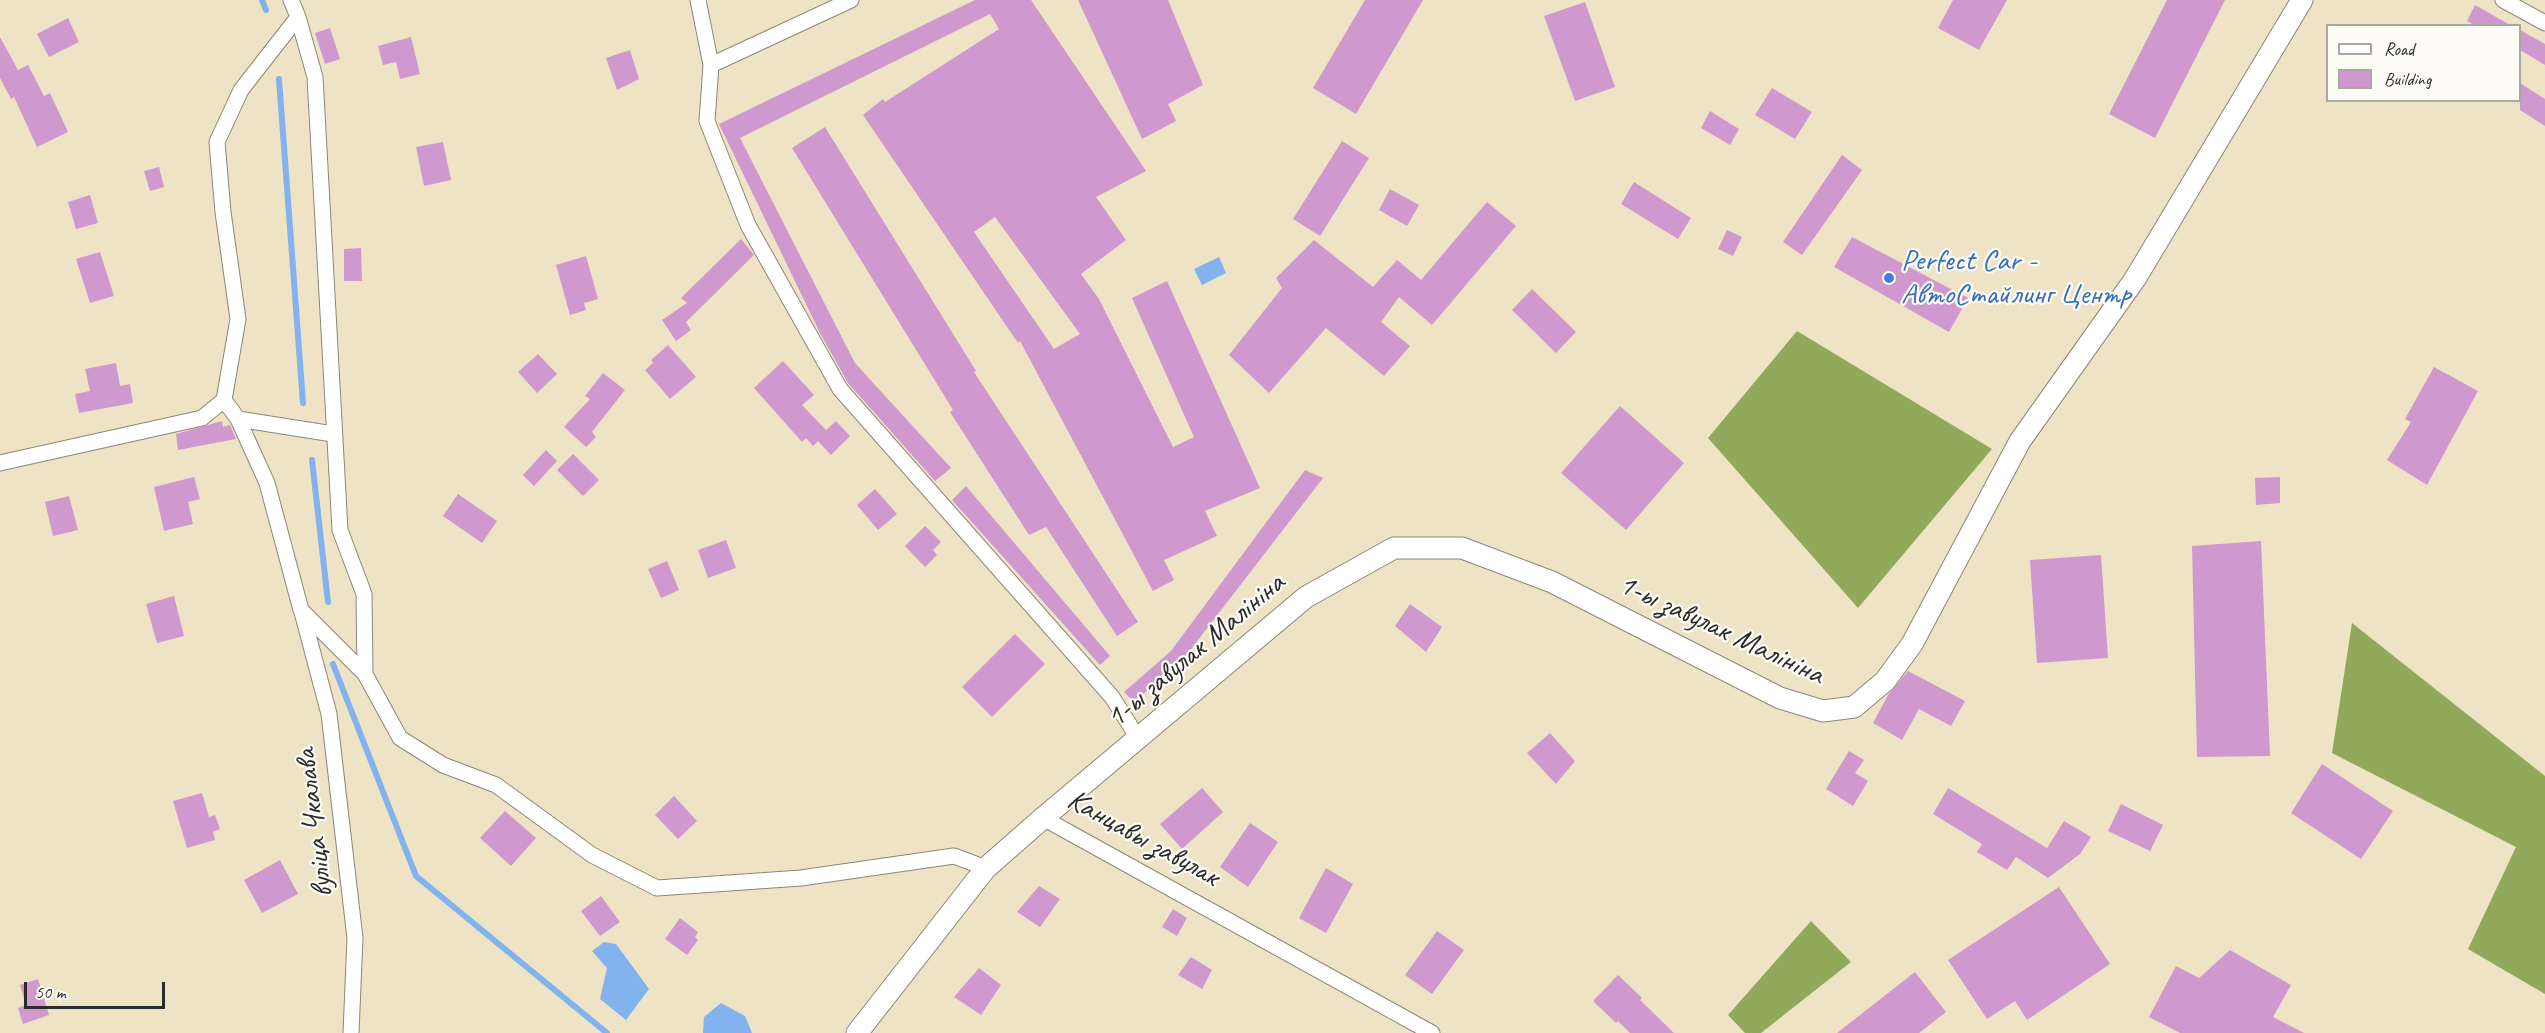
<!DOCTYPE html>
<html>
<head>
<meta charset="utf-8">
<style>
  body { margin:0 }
  #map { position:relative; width:2545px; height:1033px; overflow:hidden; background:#eee3c5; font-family:Caveat,sans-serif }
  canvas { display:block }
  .legend { position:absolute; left:2326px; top:24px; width:195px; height:78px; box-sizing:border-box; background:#fdfcf7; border:2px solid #a9a8a5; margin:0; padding:8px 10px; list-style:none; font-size:18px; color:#2b2b2b }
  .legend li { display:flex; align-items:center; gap:12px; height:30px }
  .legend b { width:30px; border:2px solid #a9a8a5 }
  .scale { position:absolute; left:24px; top:982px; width:141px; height:27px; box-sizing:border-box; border:3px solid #2b2b2b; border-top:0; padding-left:8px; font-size:18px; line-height:21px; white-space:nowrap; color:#2b2b2b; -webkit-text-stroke:4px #fdfcf7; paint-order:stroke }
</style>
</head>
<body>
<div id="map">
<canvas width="2545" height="1033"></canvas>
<ul class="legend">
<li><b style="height:8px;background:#fff"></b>Road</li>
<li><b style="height:16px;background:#cf99d0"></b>Building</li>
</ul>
<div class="scale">50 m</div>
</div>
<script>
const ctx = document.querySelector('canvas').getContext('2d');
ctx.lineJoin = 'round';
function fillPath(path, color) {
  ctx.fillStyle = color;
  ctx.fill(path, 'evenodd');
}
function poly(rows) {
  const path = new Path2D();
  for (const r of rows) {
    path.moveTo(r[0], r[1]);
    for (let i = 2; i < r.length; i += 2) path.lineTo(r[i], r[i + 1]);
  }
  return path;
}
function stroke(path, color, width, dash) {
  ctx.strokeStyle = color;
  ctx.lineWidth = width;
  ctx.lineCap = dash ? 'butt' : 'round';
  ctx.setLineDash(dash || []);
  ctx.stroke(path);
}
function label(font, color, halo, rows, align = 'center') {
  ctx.font = font + ' Caveat,sans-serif';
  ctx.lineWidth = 4.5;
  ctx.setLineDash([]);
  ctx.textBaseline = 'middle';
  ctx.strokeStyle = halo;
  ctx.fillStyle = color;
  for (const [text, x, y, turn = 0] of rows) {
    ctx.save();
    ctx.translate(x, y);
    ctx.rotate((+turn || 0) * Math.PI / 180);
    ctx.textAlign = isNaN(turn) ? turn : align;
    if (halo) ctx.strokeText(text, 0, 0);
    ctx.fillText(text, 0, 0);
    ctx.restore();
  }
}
const forest = poly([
  [1797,331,1992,449,1858,608,1708,438],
  [2352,623,2545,776,2545,994,2468,949,2516,847,2332,753],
  [1811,921,1851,962,1761,1033,1745,1033,1728,1015]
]);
const water = poly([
  [1219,257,1226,273,1202,285,1194,269],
  [604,942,616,944,649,989,626,1020,600,999,607,968,592,951],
  [721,1003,745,1016,752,1033,703,1033,704,1017]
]);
const stream = poly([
  [262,0,266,10],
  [279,79,303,403],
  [312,460,328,602],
  [333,664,416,876,607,1033]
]);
const building = poly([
  [975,0,1031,0,1146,171,1096,197,1126,240,1081,274,1099,299,1173,447,1194,437,1132,298,1167,281,1260,488,1205,511,1217,536,1164,560,1174,580,1153,591,1020,341,1018,343,863,115,883,99,885,102,999,29,990,14,740,138,855,363,951,468,935,481,848,383,820,333,719,124],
  [995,217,1080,334,1054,349,974,232],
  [1078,0,1168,0,1203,85,1168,104,1176,121,1142,139],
  [1365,0,1423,0,1356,114,1313,88],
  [1953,0,2007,0,1979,50,1938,28],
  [2167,0,2225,0,2155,138,2109,114],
  [1585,2,1615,87,1575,101,1544,16],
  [2475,5,2512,26,2475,26,2467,21],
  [68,18,79,42,49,57,37,34],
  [330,28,340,59,325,64,315,33],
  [2520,30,2545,44,2545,65,2520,50],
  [0,37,18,70,28,65,44,96,50,93,68,132,37,147,14,97,11,99,0,78],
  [411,37,420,74,400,79,396,62,383,65,378,46],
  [630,50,639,79,617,90,606,58],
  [2520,83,2545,99,2545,126,2520,110],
  [1772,88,1812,112,1795,139,1755,115],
  [1710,111,1739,129,1730,145,1701,128],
  [825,127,976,371,974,372,1138,622,1117,636,1046,527,1029,535,950,412,953,410,792,148],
  [1342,141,1369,158,1320,236,1293,219],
  [443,142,451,180,424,186,416,147],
  [1842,155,1862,170,1802,255,1783,242],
  [159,167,164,187,150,191,144,171],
  [1634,182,1691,218,1678,239,1621,204],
  [1390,189,1419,205,1407,226,1379,210],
  [90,195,98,223,76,229,68,202],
  [1487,202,1516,226,1432,325,1399,297,1381,322,1410,346,1384,376,1326,328,1269,393,1229,355,1282,288,1276,278,1314,240,1373,287,1397,260,1421,280],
  [1727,230,1742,237,1733,256,1718,249],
  [1852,237,1968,298,1949,332,1834,267],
  [741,239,754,255,686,322,691,330,676,341,662,320,687,303,681,298],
  [361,248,362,281,344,281,344,249],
  [100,252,114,296,90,303,76,259],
  [586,256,598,299,584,303,586,310,570,315,556,265],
  [1532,289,1576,332,1556,353,1512,310],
  [668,345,696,377,670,399,645,370,653,363,651,360],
  [538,354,557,374,537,393,518,372],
  [783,361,814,395,802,405,826,430,836,421,850,436,831,455,818,441,813,446,806,438,802,442,754,388],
  [116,363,120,386,130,384,133,403,79,413,75,394,90,391,85,369],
  [2434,367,2478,391,2427,485,2387,460,2411,422,2405,419],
  [603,373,625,390,592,432,596,437,586,447,564,427,590,399,585,396],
  [1620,406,1684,463,1626,530,1561,473],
  [222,421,223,427,230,425,236,439,178,450,176,434],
  [546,450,557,461,534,486,523,475],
  [573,454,599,480,583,496,557,470],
  [1305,470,1323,478,1181,662,1134,702,1124,692,1171,651],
  [194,477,200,499,188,502,193,524,164,531,154,487],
  [2280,477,2280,503,2256,505,2255,478],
  [966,486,1110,656,1100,665,952,500],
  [875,489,897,514,878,530,857,505],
  [458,494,497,521,482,543,443,516],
  [69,496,78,530,53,536,45,502],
  [925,526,941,542,933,550,937,555,925,567,905,546],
  [726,540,736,568,708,578,698,550],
  [2261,541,2270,756,2197,757,2192,546],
  [2101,555,2108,658,2037,663,2030,560],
  [667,561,679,590,661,598,648,569],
  [174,596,184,636,157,643,146,604],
  [1410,604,1442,627,1426,652,1395,626],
  [1015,634,1045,664,992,717,962,687],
  [1908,671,1965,701,1951,726,1919,709,1902,740,1873,723,1888,695],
  [1550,733,1575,761,1556,784,1527,753],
  [1849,751,1864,760,1855,773,1868,781,1853,806,1826,789],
  [2322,764,2393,811,2361,859,2291,813],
  [1202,788,1223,812,1182,849,1160,824],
  [1948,788,2047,848,2064,821,2091,837,2080,854,2048,878,2016,857,2007,870,1977,852,1982,844,1933,814],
  [202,793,209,817,215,815,220,829,213,832,215,840,187,848,173,801],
  [674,796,697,821,678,839,655,815],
  [2121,804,2163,825,2150,851,2108,831],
  [505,811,536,838,511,866,480,838],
  [1250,823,1278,842,1248,887,1220,867],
  [280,860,298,894,262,913,244,880],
  [1326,868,1353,884,1326,933,1299,918],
  [1039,886,1060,899,1040,927,1017,912],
  [2059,887,2110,964,2027,1020,2015,1001,1987,1019,1948,960],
  [601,896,620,922,600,936,581,911],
  [1173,909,1187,918,1177,936,1162,927],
  [680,918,698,932,695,937,698,940,687,955,665,939],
  [1437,931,1464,950,1432,994,1405,975],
  [2230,950,2291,985,2273,1017,2304,1033,2180,1033,2149,1017,2176,966,2199,978],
  [1191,957,1212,970,1202,989,1178,975],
  [979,968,1001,985,981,1015,954,997],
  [1915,972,1946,1012,1919,1033,1837,1033],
  [1618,975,1642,998,1640,1000,1674,1033,1630,1033,1618,1021,1616,1023,1593,1001],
  [38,979,49,1015,23,1024,18,1008,26,1005,20,985]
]);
const street = poly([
  [291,0,298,17,315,77,340,530,364,594,365,674],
  [698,0,711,65,707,121,748,225,840,389,1112,697,1138,738],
  [2503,0,2545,23],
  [711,65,851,0],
  [224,400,238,419,267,483,301,610,365,674,400,738,443,765,496,785,592,855,657,888,801,878,954,856,986,868],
  [238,419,333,434],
  [0,463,202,418,224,400,238,319,223,212,217,142,241,90,298,17],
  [302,612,329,714,355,938,351,1033],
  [1043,818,1432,1033]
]);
const secondary = poly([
  [857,1033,986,868,1043,818,1306,597,1394,548,1462,548,1552,582,1780,698,1823,711,1854,707,1885,681,1912,644,2020,441,2135,279,2302,0]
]);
const markers = [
  [1889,278,6,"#3f7fe0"]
];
const shopNames = [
  ["Perfect Car -",1901,261],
  ["АвтоСтайлинг Центр",1901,295]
];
const streetNames = [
  ["1-ы завулак Малініна",1721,630,25],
  ["1-ы завулак Малініна",1196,651,-40],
  ["вуліца Чкалава",315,823,-97],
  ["Канцавы завулак",1143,839,29]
];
fillPath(forest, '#90a95a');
fillPath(water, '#82b3ee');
stroke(stream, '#82b3ee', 6);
fillPath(building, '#cf99d0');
stroke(street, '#8c8778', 17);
stroke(secondary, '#8c8778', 23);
stroke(street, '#fff', 15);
stroke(secondary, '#fff', 21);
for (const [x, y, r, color] of markers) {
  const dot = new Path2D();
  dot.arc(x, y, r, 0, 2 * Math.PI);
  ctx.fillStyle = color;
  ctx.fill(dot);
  stroke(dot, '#fdfcf7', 2);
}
label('30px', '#366cbe', '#fdfcf7', shopNames, 'left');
label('30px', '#2b2b2b', '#fdfcf7', streetNames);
</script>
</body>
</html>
